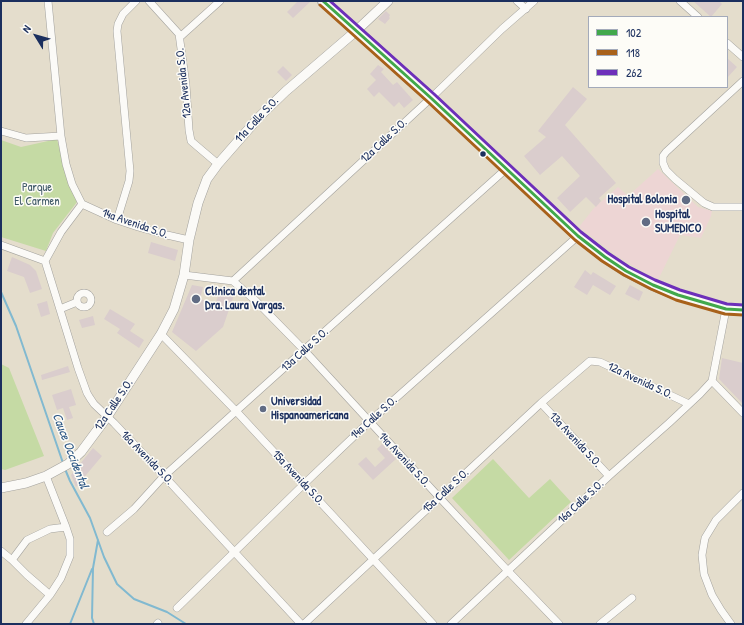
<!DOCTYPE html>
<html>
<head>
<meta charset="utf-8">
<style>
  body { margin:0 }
  #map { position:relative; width:744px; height:625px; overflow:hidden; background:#e4ddcc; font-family:"Patrick Hand",sans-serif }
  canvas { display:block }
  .frame { position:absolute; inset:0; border:2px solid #1b2f5e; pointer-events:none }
  .legend { position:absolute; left:588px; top:16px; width:140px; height:72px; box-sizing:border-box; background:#fdfcf7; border:1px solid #a3aaba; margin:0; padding:5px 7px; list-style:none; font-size:12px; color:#1b2f5e }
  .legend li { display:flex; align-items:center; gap:8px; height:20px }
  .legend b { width:20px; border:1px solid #a3aaba }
  .north { position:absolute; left:16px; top:16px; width:40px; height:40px; -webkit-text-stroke:3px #fdfcf7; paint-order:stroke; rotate:307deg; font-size:11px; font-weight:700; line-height:16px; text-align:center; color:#1b2f5e }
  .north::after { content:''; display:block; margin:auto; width:14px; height:18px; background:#1b2f5e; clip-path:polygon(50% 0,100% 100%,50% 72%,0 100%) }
</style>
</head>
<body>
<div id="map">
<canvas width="744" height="625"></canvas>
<div class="frame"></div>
<ul class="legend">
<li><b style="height:5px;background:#41a84b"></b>102</li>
<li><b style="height:5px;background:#a8611a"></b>118</li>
<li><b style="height:5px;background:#6d2fba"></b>262</li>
</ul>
<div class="north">N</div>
</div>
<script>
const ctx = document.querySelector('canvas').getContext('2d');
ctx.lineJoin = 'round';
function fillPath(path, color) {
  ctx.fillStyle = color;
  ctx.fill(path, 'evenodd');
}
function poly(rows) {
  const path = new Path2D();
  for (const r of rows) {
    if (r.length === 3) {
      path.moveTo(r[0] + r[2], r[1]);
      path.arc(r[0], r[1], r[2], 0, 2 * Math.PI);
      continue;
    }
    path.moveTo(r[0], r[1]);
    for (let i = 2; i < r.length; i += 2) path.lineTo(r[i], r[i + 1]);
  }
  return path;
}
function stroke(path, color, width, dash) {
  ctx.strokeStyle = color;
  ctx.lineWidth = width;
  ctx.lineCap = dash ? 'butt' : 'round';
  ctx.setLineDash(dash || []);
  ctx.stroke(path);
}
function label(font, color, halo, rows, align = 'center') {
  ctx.font = font + ' "Patrick Hand",sans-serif';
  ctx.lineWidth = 3;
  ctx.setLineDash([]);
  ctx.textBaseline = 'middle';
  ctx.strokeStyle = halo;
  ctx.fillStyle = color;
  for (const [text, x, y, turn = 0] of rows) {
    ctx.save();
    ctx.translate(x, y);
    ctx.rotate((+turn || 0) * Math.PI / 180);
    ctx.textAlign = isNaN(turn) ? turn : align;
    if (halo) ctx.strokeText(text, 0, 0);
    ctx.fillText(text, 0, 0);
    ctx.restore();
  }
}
const built = poly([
  [658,169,698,207,712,211,711,216,701,238,680,235,658,280,620,258,579,227,594,208,618,187,628,196]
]);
const green = poly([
  [57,139,62,159,77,202,53,233,46,251,1,237,1,140,21,147],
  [1,364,9,368,44,456,5,470,1,469],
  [493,459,529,498,550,479,571,502,509,560,452,498]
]);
const stream = poly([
  [1,292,16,326,63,463],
  [65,469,70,481,90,518,104,557,117,584,134,599,167,612,186,624],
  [70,624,92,569],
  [94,624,92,618,93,568,98,540]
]);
const building = poly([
  [298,1,311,1,293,18,287,12],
  [693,1,719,1,722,4,711,17],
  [386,11,390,15,389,17,390,18,385,24,378,19],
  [727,58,737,67,727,78],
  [378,65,384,69,381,72,393,85,397,82,413,100,404,108,399,102,394,107,379,92,374,97,367,89,376,80,370,74],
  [283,66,292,75,286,81,277,72],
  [573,87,587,99,565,125,616,183,599,198,601,201,596,207,586,197,570,212,557,198,580,176,562,156,540,175,524,156,546,137,538,131],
  [151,242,178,250,175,261,148,253],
  [12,257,30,265,36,271,42,289,30,293,24,277,7,271],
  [585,270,591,275,593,272,616,286,610,295,593,285,587,295,574,287],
  [192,285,203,287,200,299,215,304,222,287,235,292,223,327,196,351,172,332],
  [630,285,643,292,639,301,625,294],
  [47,301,50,314,41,317,37,304],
  [110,309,135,324,130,331,144,340,139,348,117,333,120,329,104,319],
  [93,316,95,325,82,328,79,320],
  [722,358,743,363,743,404,719,379],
  [68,366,70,372,42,380,41,375],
  [71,389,76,405,69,407,73,418,67,420,63,408,57,410,52,395],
  [382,444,396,459,373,480,358,464,366,457,375,467,385,458,377,449],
  [93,448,102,456,76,487,71,475]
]);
const minor = poly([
  [48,1,61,136,66,164,72,184,82,204],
  [149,1,179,34,186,85,189,130,191,141,198,147,218,164],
  [517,1,526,9],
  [680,1,698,17],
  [180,37,220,1],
  [727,43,743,57],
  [743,81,666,152,663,156,663,163,666,170,675,179,704,203,713,207,743,207],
  [1,131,26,138,61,136],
  [82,204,117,220,138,227,167,235,189,240],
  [117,220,129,181,130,171,117,31,118,24,123,14,136,1],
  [1,245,45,261],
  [45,261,78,368,87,393,90,398,94,404,114,423,164,476,301,624],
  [45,261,61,232,82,204],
  [184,275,233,281,256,301,304,350,439,497,508,571,559,624],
  [233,281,431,98,502,29,534,1],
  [84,300,7],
  [60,309,77,302],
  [161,334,236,411,433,624],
  [712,381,743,413],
  [541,403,609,476],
  [107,532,134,509,164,476,304,350,506,169],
  [1,551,12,560,27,575,50,595],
  [12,560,27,540,50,529,66,527],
  [177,608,304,484,369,422,578,236],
  [26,624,50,595,61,578,70,556,70,539,66,527,46,476],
  [157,624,158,623],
  [304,624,541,403,590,361,600,362,689,404],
  [451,624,609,476,669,423,700,394,712,381,726,309],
  [600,624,632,598],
  [731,624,721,610,712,595,704,574,702,555,705,538,716,520,743,493]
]);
const tertiary = poly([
  [1,488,26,483,46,476,68,464,81,452,107,417,161,334,174,309,184,275,189,240,198,203,207,179,218,164,260,116,286,91,356,31,388,1]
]);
const secondary = poly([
  [323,1,431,98,578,236,605,257,626,271,653,285,678,295,726,309,743,310]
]);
const bus1 = poly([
  [323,1,431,98,578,236,605,257,626,271,653,285,678,295,726,309,743,310]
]);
const bus2 = poly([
  [320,5,428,102,575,240,602,261,624,275,651,289,676,300,725,314,743,315]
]);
const bus3 = poly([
  [330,1,434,94,581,232,608,253,629,267,655,280,680,290,727,304,743,305]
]);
const markers = [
  [483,154,3.5,"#1b2f5e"],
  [686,200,5,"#616c84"],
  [646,222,5,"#616c84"],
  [196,299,5,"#616c84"],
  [263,409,4,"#616c84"]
];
const streetNames = [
  ["12a Avenida S.O.",184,83,-96],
  ["11a Calle S.O.",257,120,-47],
  ["12a Calle S.O.",384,141,-43],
  ["14a Avenida S.O.",135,224,19],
  ["13a Calle S.O.",305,350,-42],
  ["12a Avenida S.O.",640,381,25],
  ["12a Calle S.O.",114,405,-56],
  ["14a Calle S.O.",374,418,-42],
  ["13a Avenida S.O.",575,440,47],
  ["16a Avenida S.O.",147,458,46],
  ["14a Avenida S.O.",404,460,47],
  ["15a Avenida S.O.",298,478,47],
  ["15a Calle S.O.",446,491,-43],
  ["16a Calle S.O.",581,502,-43]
];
const parkNames = [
  ["Parque",37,188],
  ["El Carmen",37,202]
];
const poiNames = [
  ["Hospital Bolonia",677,200,"right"],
  ["Hospital",655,215],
  ["SUMEDICO",655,229],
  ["Clínica dental",205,292],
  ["Dra. Laura Vargas.",205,306],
  ["Universidad",271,402],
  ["Hispanoamericana",271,416]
];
const waterNames = [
  ["Cauce Occidental",70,451,69]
];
fillPath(built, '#edd5d4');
fillPath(green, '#c5daa4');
stroke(stream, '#81b9d0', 2);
fillPath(building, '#dacdcd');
stroke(minor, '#a3a29e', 8);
stroke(tertiary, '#a3a29e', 10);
stroke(secondary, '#a3a29e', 12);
stroke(minor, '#fbfaf7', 7);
stroke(tertiary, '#fbfaf7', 9);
stroke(secondary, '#fbfaf7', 10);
stroke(bus1, '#41a84b', 3);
stroke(bus2, '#a8611a', 3);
stroke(bus3, '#6d2fba', 3);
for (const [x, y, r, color] of markers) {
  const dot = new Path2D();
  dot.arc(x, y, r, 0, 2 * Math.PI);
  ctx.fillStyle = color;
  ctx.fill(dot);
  stroke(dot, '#fdfcf7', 1.5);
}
label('12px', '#1b2f5e', '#fdfcf7', streetNames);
label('12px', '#3f5967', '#fdfcf7', parkNames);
label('bold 12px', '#1b2f5e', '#fdfcf7', poiNames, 'left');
label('italic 13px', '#305a87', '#fdfcf7', waterNames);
</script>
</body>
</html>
